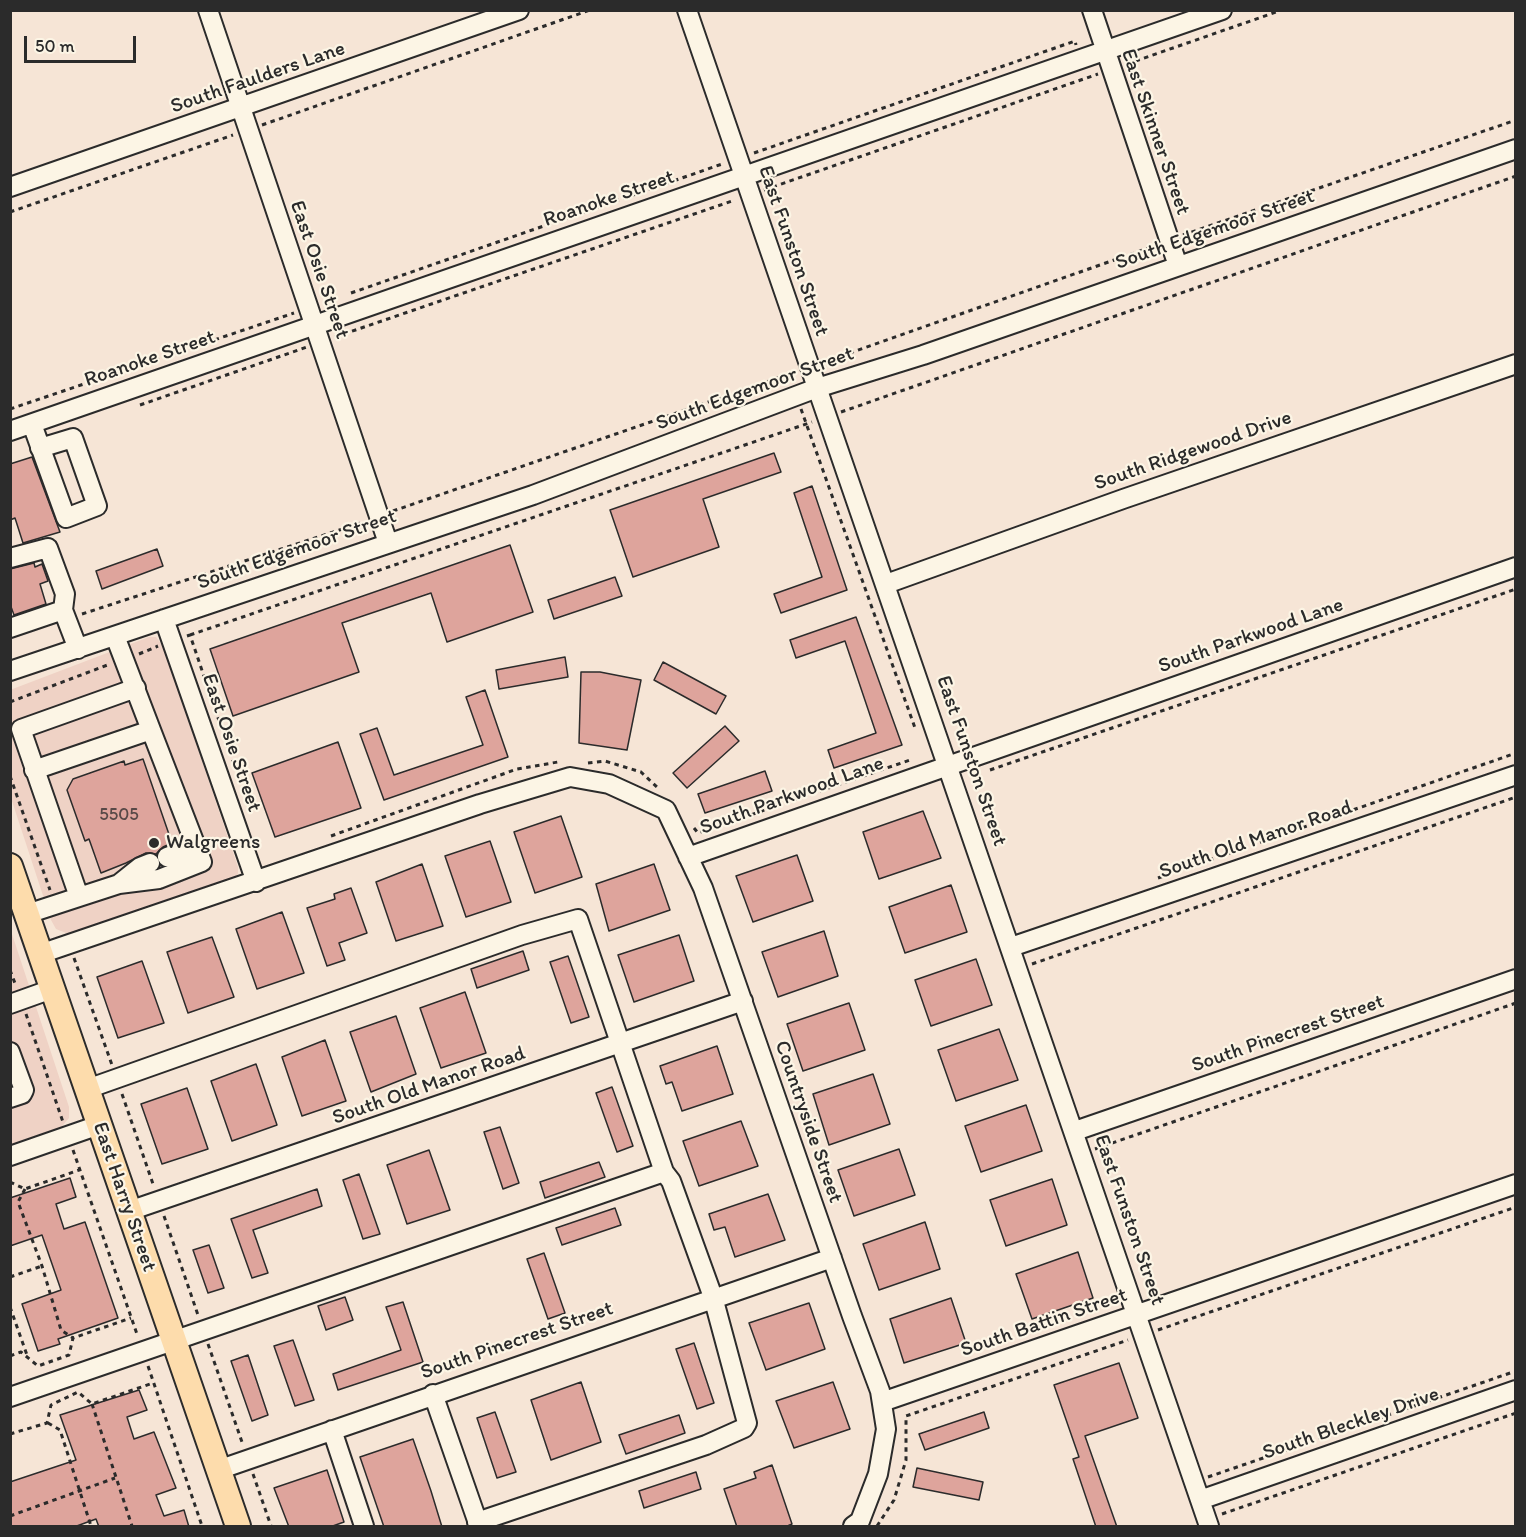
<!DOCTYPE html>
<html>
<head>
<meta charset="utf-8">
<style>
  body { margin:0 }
  #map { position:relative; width:1526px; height:1537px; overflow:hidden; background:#f6e5d6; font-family:Itim,sans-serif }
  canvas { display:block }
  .frame { position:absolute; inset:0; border:12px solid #2b2b2b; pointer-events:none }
  .scale { position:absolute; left:24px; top:36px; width:112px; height:27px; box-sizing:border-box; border:3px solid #2b2b2b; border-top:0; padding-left:8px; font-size:18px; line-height:21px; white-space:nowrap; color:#2b2b2b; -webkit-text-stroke:4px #fcf5e5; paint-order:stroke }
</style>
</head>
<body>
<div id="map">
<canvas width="1526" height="1537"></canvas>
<div class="frame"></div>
<div class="scale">50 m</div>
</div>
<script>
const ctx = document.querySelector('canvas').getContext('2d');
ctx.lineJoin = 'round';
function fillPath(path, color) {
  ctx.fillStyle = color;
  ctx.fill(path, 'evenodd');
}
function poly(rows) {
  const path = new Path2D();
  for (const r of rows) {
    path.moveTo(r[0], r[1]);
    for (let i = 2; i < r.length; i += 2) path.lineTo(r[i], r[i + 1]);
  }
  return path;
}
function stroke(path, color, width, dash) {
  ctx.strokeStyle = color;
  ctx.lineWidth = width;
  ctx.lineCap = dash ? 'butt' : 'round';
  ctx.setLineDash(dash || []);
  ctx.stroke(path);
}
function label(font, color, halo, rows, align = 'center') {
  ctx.font = font + ' Itim,sans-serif';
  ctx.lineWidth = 4.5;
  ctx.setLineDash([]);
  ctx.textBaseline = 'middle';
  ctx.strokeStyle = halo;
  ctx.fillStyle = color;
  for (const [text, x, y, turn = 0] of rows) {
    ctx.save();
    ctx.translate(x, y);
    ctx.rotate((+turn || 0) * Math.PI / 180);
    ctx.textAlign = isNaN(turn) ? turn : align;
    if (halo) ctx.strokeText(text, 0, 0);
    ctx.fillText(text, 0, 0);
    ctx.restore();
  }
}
const built = poly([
  [149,637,156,637,163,646,238,867,238,874,234,879,71,935,56,929,51,920,11,798,10,690],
  [10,928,69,1107,69,1118,57,1132,10,1148]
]);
const building = poly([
  [774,453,781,472,703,499,719,547,633,577,610,510,774,453],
  [32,457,60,532,23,543,15,518,10,520,10,464,32,457],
  [812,486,847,590,781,613,774,594,822,577,794,493,812,486],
  [510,545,533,612,447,642,431,593,342,623,359,672,233,716,210,649,510,545],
  [157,549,163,566,102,589,96,571,157,549],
  [34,563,35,567,42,564,48,581,40,584,46,604,14,615,10,604,10,569,34,563],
  [615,577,622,596,554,619,548,600,615,577],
  [856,617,902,745,834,768,828,750,876,733,845,641,796,658,790,640,856,617],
  [565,657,568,677,499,689,496,670,565,657],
  [663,662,726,696,716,714,654,680,663,662],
  [581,672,600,672,641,680,627,750,579,743,581,672],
  [485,690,508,757,384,800,360,734,377,728,394,775,483,745,466,697,485,690],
  [725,726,739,741,687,788,673,773,725,726],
  [338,742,361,808,275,837,252,773,338,742],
  [143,759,172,843,163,847,156,854,146,853,126,863,101,873,89,839,85,841,67,790,73,779,124,761,125,765,143,759],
  [765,771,772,791,705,813,698,794,765,771],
  [923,811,941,858,879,879,863,832,923,811],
  [561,816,582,877,535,893,514,832,561,816],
  [490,841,511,902,466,917,445,856,490,841],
  [797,855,813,901,753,922,736,876,797,855],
  [422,864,443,926,396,941,376,882,422,864],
  [654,864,670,910,609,931,596,884,654,864],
  [951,885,967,932,905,953,889,907,951,885],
  [351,888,367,933,339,943,345,960,327,966,307,908,335,899,334,894,351,888],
  [282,912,304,973,257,989,236,929,282,912],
  [824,931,838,976,778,997,762,952,824,931],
  [679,935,694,981,634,1002,618,955,679,935],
  [212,937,234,997,188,1013,167,952,212,937],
  [523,951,529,970,477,988,471,969,523,951],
  [568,956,589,1017,571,1023,550,962,568,956],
  [976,959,992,1005,931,1026,915,980,976,959],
  [142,961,164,1023,118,1038,97,977,142,961],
  [465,992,486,1053,441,1068,420,1008,465,992],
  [849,1003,865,1050,803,1071,787,1024,849,1003],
  [396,1016,416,1074,371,1092,350,1032,396,1016],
  [999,1029,1018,1080,956,1101,938,1050,999,1029],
  [325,1040,346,1101,302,1116,282,1057,325,1040],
  [717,1046,733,1094,682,1111,672,1082,666,1084,660,1066,717,1046],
  [256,1064,277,1125,232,1141,211,1081,256,1064],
  [873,1074,890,1124,829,1145,813,1094,873,1074],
  [612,1087,633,1146,617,1152,596,1093,612,1087],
  [187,1088,208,1149,162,1164,141,1104,187,1088],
  [1026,1105,1042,1151,981,1172,965,1126,1026,1105],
  [741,1121,758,1166,699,1186,683,1141,741,1121],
  [500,1127,519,1183,503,1189,484,1132,500,1127],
  [899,1149,915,1195,854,1216,838,1170,899,1149],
  [429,1150,450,1210,407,1224,387,1165,429,1150],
  [599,1162,605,1177,545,1198,540,1182,599,1162],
  [359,1174,380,1234,363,1239,343,1180,359,1174],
  [70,1178,76,1197,56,1204,64,1229,85,1222,118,1318,58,1339,60,1344,38,1351,22,1304,61,1290,42,1235,10,1246,10,1198,70,1178],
  [1052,1179,1067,1225,1006,1246,990,1200,1052,1179],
  [317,1189,322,1206,253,1230,268,1273,252,1278,231,1219,317,1189],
  [768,1194,785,1240,735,1257,725,1227,714,1230,709,1214,768,1194],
  [615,1208,621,1225,562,1245,556,1228,615,1208],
  [925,1222,940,1269,879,1290,863,1244,925,1222],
  [209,1245,224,1288,208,1293,193,1250,209,1245],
  [1078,1252,1093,1298,1032,1319,1016,1274,1078,1252],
  [544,1253,565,1313,548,1319,527,1259,544,1253],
  [345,1297,353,1320,326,1330,318,1306,345,1297],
  [951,1298,966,1343,904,1363,890,1319,951,1298],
  [403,1302,423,1362,338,1390,333,1374,401,1350,386,1307,403,1302],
  [809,1303,825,1349,766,1370,749,1323,809,1303],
  [293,1340,314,1400,295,1406,274,1346,293,1340],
  [694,1343,714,1403,697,1409,676,1349,694,1343],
  [248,1355,268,1415,252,1421,231,1361,248,1355],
  [1119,1363,1138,1418,1085,1436,1117,1527,1096,1527,1073,1459,1079,1457,1054,1385,1119,1363],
  [581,1382,601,1442,551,1460,531,1400,581,1382],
  [833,1382,850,1429,794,1448,776,1401,833,1382],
  [139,1390,147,1410,127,1417,134,1439,154,1432,176,1488,156,1495,164,1516,184,1510,189,1527,99,1527,96,1519,74,1527,10,1527,10,1482,76,1460,60,1415,139,1390],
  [495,1412,516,1472,497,1478,477,1418,495,1412],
  [984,1412,989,1428,925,1450,919,1434,984,1412],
  [679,1415,685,1433,626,1454,619,1435,679,1415],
  [413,1439,431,1491,442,1527,384,1527,360,1457,413,1439],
  [772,1465,792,1524,785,1527,737,1527,724,1489,756,1478,754,1472,772,1465],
  [917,1468,983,1482,979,1500,913,1487,917,1468],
  [327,1470,344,1522,330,1527,289,1527,274,1488,327,1470],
  [696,1472,701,1489,644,1508,639,1491,696,1472]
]);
const path = poly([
  [1127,64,1282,10],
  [262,125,590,10],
  [754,153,1075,41,1076,45],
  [764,190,1098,74],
  [10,212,233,135],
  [1183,235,1516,120],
  [351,293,725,163],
  [335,337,735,200],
  [824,362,1154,246],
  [140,405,307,347],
  [10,409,294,313],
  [801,409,915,728],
  [841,412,1516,176],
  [393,511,795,372],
  [82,614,364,522],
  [190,635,812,422],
  [187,636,190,635,233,762],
  [139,654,158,646],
  [10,702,110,664],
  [588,763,605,761,641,772,658,788],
  [990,770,1516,589],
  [10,776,50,890],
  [694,828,698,833,910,760],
  [331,836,517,769,558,762],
  [1158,878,1516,753],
  [74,958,112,1065],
  [1032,964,1516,797],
  [10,970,16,986],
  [26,1014,63,1122],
  [122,1094,154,1187],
  [1095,1149,1516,1003],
  [73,1150,138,1337],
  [10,1182,25,1189,79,1170],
  [25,1189,18,1202,42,1266,61,1330,73,1338],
  [164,1216,198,1315],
  [10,1277,42,1266],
  [10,1307,27,1355],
  [1158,1330,1516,1207],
  [208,1344,243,1445],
  [10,1356,21,1352,38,1366,69,1355,73,1338,131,1318],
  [148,1366,202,1526],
  [92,1404,132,1526],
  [48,1423,60,1430,91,1526],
  [10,1434,47,1423,51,1405,78,1392,92,1404,153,1383],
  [253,1474,271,1526],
  [1208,1477,1516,1371],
  [1222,1514,1516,1413],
  [10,1516,115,1478],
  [877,1526,894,1500,906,1460,906,1416,1128,1340]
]);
const minor = poly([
  [208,10,388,543],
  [687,10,1209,1526],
  [1092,10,1178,266],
  [10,187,519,10],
  [32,424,66,518,97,506,73,438,40,448],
  [10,431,1222,10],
  [10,558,48,548,65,594,63,610],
  [886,584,1123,499,1516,364],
  [164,619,256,882],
  [10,628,63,610,78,649],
  [10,671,533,495,817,388,923,355,1516,149],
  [34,770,151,730,115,636],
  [167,857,197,846],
  [688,857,1516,567],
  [120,883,140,867,150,863],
  [79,897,119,884,159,879,202,862,151,730],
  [27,914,79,897,21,729,136,688],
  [1011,947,1516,775],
  [40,954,480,804,570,777,609,784,666,810,703,888,852,1316,880,1391,886,1429,878,1474,860,1521,853,1526],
  [10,1004,52,989],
  [10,1052,24,1090,22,1094,10,1098],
  [87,1089,522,935,578,919,664,1172,671,1181,713,1297,747,1423,744,1428,706,1445,477,1522],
  [1075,1131,1516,979],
  [10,1156,99,1125],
  [129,1211,743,1001],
  [433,1394,479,1526],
  [10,1397,664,1172],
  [882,1402,1516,1184],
  [332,1430,364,1526],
  [218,1470,832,1258],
  [1200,1500,1516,1390]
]);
const major = poly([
  [10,866,238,1526]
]);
const markers = [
  [154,843,6,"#2b2b2b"]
];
const numberNames = [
  ["5505",119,815]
];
const streetNames = [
  ["South Faulders Lane",258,78,-19],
  ["East Skinner Street",1155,132,71],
  ["Roanoke Street",609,199,-19],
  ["South Edgemoor Street",1215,230,-19],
  ["East Funston Street",793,251,71],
  ["East Osie Street",319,270,71],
  ["Roanoke Street",150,359,-19],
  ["South Edgemoor Street",755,389,-20],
  ["South Ridgewood Drive",1193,451,-19],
  ["South Edgemoor Street",297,550,-19],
  ["South Parkwood Lane",1251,636,-19],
  ["East Osie Street",231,743,71],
  ["East Funston Street",971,761,71],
  ["South Parkwood Lane",792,796,-20],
  ["South Old Manor Road",1256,840,-19],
  ["South Pinecrest Street",1288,1034,-19],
  ["South Old Manor Road",429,1086,-19],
  ["Countryside Street",808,1122,71],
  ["East Harry Street",124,1197,71],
  ["East Funston Street",1129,1220,71],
  ["South Battin Street",1044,1323,-19],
  ["South Pinecrest Street",517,1341,-19],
  ["South Bleckley Drive",1351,1424,-19]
];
const poiNames = [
  ["Walgreens",166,843]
];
fillPath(built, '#efd2c5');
fillPath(building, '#dea49c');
stroke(building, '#2b2b2b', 1.5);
stroke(minor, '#2b2b2b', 22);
stroke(major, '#2b2b2b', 28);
stroke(path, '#2b2b2b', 3, [4.5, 4.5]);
stroke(minor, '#fcf5e5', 18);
stroke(major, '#fddcac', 24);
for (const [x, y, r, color] of markers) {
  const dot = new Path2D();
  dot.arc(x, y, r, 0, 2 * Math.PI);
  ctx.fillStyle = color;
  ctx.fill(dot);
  stroke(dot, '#fcf5e5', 2);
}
label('18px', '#584947', null, numberNames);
label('21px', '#2b2b2b', '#fcf5e5', streetNames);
label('21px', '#2b2b2b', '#fcf5e5', poiNames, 'left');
</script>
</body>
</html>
